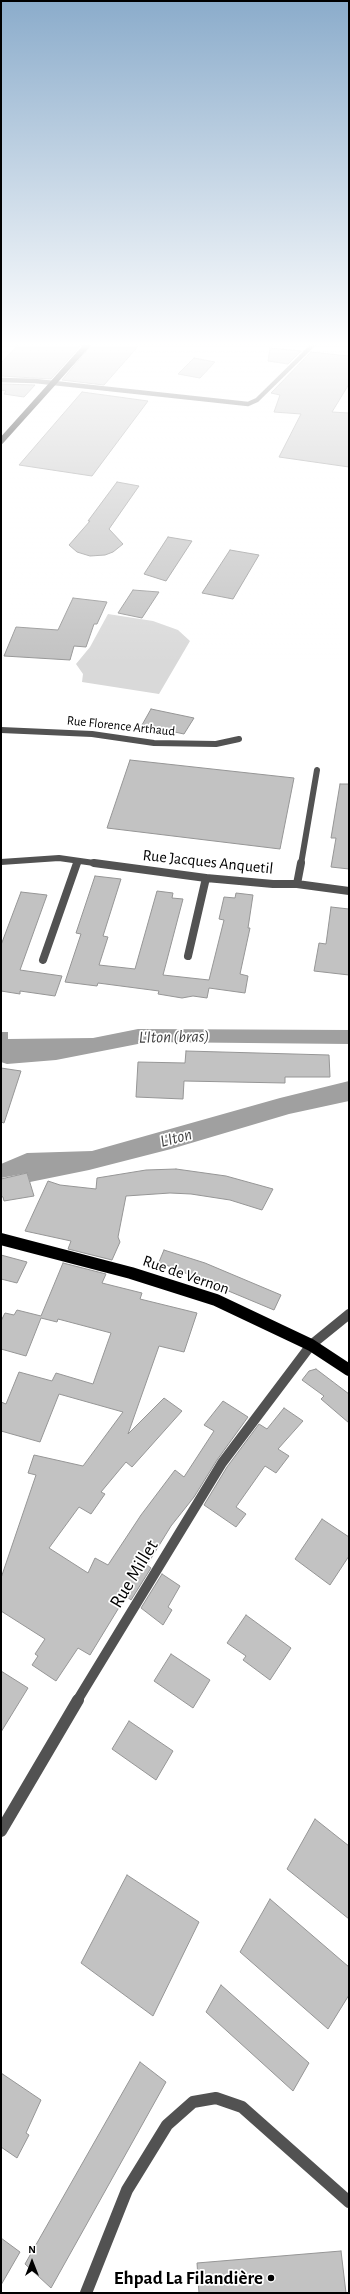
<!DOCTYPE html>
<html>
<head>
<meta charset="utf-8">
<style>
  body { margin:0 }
  #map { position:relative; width:350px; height:2294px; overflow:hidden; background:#fff; font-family:"Alegreya Sans",sans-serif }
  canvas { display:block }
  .frame { position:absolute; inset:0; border:2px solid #000; pointer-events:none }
  .north { position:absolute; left:12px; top:2242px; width:40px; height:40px; -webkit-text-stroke:3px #fff; paint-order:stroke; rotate:0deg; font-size:11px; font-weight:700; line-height:16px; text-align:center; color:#000 }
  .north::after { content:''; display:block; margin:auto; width:14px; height:18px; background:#000; clip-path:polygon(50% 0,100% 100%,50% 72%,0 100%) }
</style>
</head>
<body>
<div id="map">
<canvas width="350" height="2294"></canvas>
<div class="frame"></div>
<div class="north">N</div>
</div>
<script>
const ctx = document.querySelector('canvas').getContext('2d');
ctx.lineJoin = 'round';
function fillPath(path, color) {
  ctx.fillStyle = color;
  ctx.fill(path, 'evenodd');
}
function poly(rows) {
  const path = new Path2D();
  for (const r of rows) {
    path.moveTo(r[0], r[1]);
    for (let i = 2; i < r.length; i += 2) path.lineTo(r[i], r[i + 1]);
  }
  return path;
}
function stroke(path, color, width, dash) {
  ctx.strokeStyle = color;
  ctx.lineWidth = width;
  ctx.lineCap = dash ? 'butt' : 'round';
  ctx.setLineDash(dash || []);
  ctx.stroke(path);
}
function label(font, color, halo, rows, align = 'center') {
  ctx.font = font + ' "Alegreya Sans",sans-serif';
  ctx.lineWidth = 3.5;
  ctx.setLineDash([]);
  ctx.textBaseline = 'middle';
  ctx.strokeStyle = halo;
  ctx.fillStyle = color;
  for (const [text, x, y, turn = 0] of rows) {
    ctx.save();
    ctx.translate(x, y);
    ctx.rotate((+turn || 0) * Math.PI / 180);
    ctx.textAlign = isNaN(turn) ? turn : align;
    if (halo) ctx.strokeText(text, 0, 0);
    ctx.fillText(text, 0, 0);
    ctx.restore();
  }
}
const green = poly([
  [108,614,153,621,178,630,190,641,159,694,82,682,83,674,76,664,90,647]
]);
const water = poly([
  [138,1029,349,1030,349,1044,148,1042,56,1060,7,1064,1,1062,1,1032,8,1032,8,1039,93,1038],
  [349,1081,349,1101,289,1114,171,1149,89,1170,30,1182,27,1173,1,1178,1,1164,27,1153,92,1151,280,1098]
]);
const building = poly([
  [33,342,84,342,51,379,1,376,1,363,19,344,30,345,33,342],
  [94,342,142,342,104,385,62,380,94,342],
  [270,348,301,351,288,364,268,361,270,348],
  [311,352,349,356,349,384,332,412,349,413,349,467,279,457,301,414,274,412,280,395,271,393,311,352],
  [194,358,215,362,200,378,178,374,194,358],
  [1,384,35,385,24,397,4,394,6,391,1,390,1,384],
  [82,392,148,401,92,476,19,465,82,392],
  [117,482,139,486,109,529,123,544,113,552,105,555,90,556,77,552,69,545,90,521,88,521,117,482],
  [168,537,192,541,166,581,144,574,168,537],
  [230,550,259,555,233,599,202,593,230,550],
  [133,590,159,592,142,618,118,613,133,590],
  [73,598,107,602,97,624,94,624,86,647,74,646,70,660,4,656,16,627,58,630,73,598],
  [151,709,194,718,184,734,142,725,151,709],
  [130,760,294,778,280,849,107,828,130,760],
  [340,784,349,784,349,869,331,867,336,838,331,838,340,784],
  [95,876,121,879,103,936,108,937,99,965,135,969,157,891,173,893,172,898,183,899,163,975,209,980,224,920,219,919,224,897,235,898,236,893,253,895,248,928,250,928,240,974,248,976,245,993,209,988,207,998,193,996,182,998,158,994,159,991,98,983,97,986,65,982,81,934,76,933,95,876],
  [21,892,47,895,20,970,62,976,55,996,20,991,20,994,1,991,1,945,21,892],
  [331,907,349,909,349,975,314,971,319,943,326,944,331,907],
  [186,1051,329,1055,330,1077,285,1077,285,1083,184,1081,183,1099,136,1097,138,1062,185,1063,186,1051],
  [1,1068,21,1071,4,1123,1,1122,1,1068],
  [176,1169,226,1176,273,1189,262,1210,230,1200,191,1194,170,1193,126,1196,118,1237,120,1242,112,1260,68,1249,71,1241,25,1231,48,1181,60,1185,96,1189,97,1178,146,1170,176,1169],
  [27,1173,34,1196,4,1201,3,1197,1,1196,1,1179,27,1173],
  [164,1250,205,1263,281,1295,274,1310,159,1262,164,1250],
  [1,1255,27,1262,17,1283,1,1279,1,1255],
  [63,1263,106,1274,102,1283,142,1293,140,1299,197,1313,184,1352,159,1346,128,1434,164,1398,182,1411,132,1467,126,1462,101,1492,105,1494,91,1514,79,1507,49,1548,88,1573,95,1558,108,1565,141,1515,175,1470,184,1477,214,1431,204,1425,223,1401,248,1417,217,1460,194,1497,171,1526,147,1565,151,1568,131,1600,126,1596,90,1655,78,1648,56,1681,32,1665,38,1656,35,1654,45,1639,1,1611,1,1578,36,1475,28,1473,34,1455,83,1466,123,1412,59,1394,40,1442,1,1431,1,1402,6,1404,19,1372,52,1381,56,1373,93,1384,111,1333,58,1319,57,1322,41,1318,26,1356,1,1349,1,1321,5,1313,14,1315,17,1310,41,1316,63,1263],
  [316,1369,349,1394,349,1423,321,1399,324,1396,302,1380,309,1371,316,1369],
  [284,1408,303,1421,278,1449,289,1456,276,1473,265,1466,236,1507,246,1514,236,1527,204,1505,227,1467,259,1424,267,1429,284,1408],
  [322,1519,349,1537,349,1556,330,1585,295,1559,322,1519],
  [162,1574,180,1586,168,1607,172,1610,163,1625,141,1608,162,1574],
  [246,1615,291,1648,270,1680,243,1660,246,1656,227,1643,246,1615],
  [171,1654,210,1680,193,1708,154,1681,171,1654],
  [1,1671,28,1688,1,1732,1,1671],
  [129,1721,173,1751,156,1780,112,1749,129,1721],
  [315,1819,349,1846,349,1919,287,1869,315,1819],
  [127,1875,199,1922,153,2016,81,1963,127,1875],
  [270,1899,349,1967,349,1995,328,2029,240,1952,270,1899],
  [221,1985,309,2063,293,2091,206,2012,221,1985],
  [140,2062,166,2082,51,2288,25,2264,140,2062],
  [1,2073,41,2100,26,2133,29,2135,17,2158,1,2147,1,2073],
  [1,2238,20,2252,1,2285,1,2238],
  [341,2251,346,2293,199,2293,197,2263,341,2251]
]);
const minorFar4 = poly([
  [1,380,35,381,248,404,257,400,316,342]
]);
const minorFar3 = poly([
  [1,730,92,734,154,743,216,744,239,739],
  [1,862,59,858,101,864],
  [77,864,78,861],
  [301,864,317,770]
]);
const minorFar2 = poly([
  [94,863,206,878,273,884,297,884,301,863],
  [297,884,349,891],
  [188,956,206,878],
  [43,960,77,863]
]);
const minorFar1 = poly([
  [77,1701,222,1463,311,1345,349,1314]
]);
const minor = poly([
  [1,1831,78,1700],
  [86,2293,127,2190,167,2125,193,2102,216,2098,242,2107,349,2202]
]);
const primaryFar1 = poly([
  [1,441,90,342]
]);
const primary = poly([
  [1,1239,131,1273,216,1300,311,1345,349,1370]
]);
const markers = [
  [271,2278,4,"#000"]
];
const farStreetnames = [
  ["Rue Florence Arthaud",121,726,6]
];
const streetNames = [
  ["Rue Jacques Anquetil",208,862,6],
  ["Rue de Vernon",186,1275,19]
];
const waterNames = [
  ["L'Iton (bras)",174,1037,-1],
  ["L'Iton",176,1138,-15]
];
const nearStreetnames = [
  ["Rue Millet",134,1574,-59]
];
const nearPoinames = [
  ["Ehpad La Filandière",263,2278]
];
fillPath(green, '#d9d9d9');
fillPath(water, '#a0a0a0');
fillPath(building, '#c2c2c2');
stroke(building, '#969696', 1);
stroke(minorFar4, '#525252', 4.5);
stroke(minorFar3, '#525252', 6);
stroke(minorFar2, '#525252', 8);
stroke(minorFar1, '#525252', 10);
stroke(minor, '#525252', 12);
stroke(primaryFar1, '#000', 6);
stroke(primary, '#000', 12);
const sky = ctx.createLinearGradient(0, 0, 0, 663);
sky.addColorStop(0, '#8baccb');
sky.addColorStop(0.52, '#fff');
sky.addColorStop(1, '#ffffff00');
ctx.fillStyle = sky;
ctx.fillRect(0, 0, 350, 663);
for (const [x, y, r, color] of markers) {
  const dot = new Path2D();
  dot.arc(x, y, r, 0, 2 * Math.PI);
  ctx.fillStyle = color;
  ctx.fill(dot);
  stroke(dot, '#fff', 1.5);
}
label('13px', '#000', '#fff', farStreetnames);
label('16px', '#000', '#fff', streetNames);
label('italic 17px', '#414141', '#fff', waterNames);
label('19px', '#000', '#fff', nearStreetnames);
label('bold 19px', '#000', '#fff', nearPoinames, 'right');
</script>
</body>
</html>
